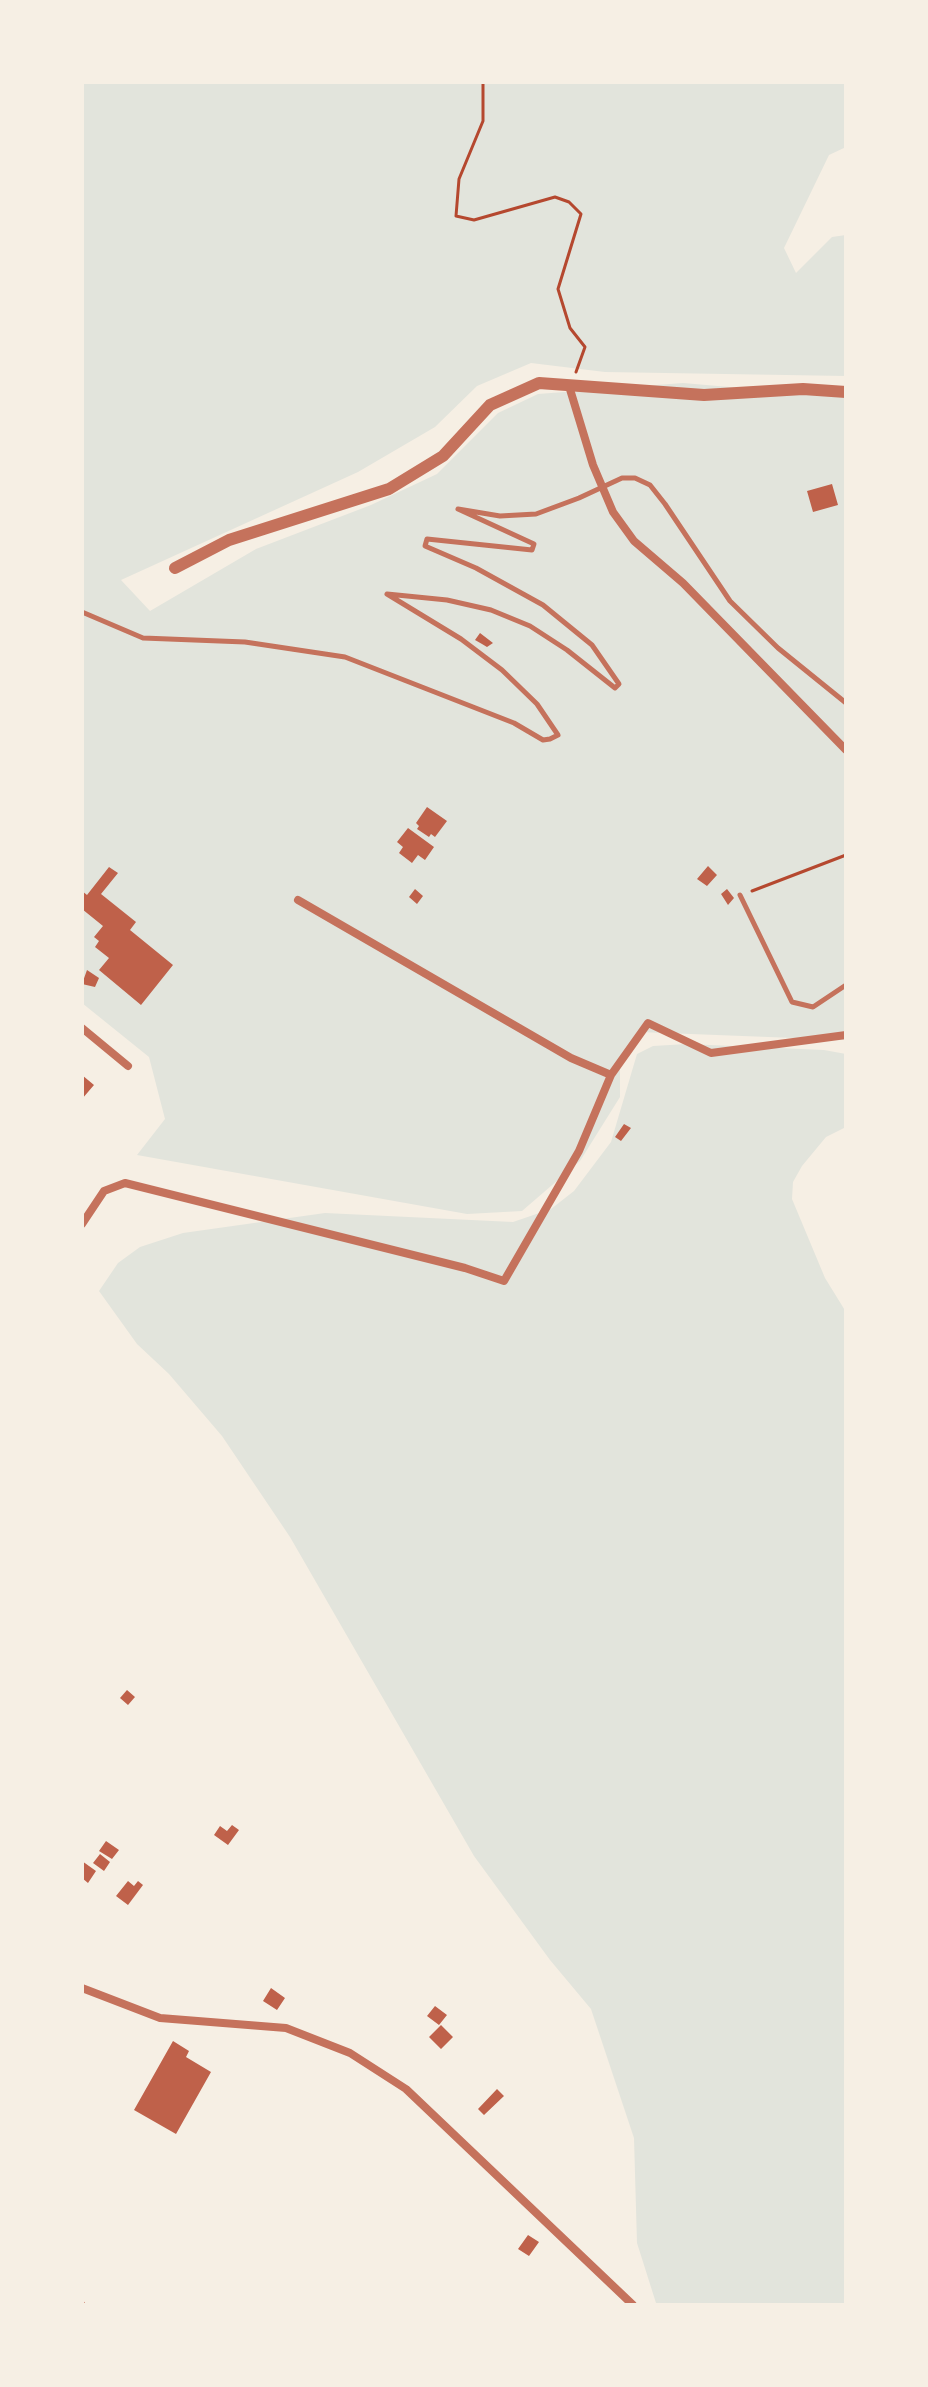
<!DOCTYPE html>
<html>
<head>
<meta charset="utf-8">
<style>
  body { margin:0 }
  #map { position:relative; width:928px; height:2387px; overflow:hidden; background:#f6efe4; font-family:"Asap Condensed",sans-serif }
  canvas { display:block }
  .frame { position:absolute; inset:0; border:84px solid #f6efe4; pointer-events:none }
</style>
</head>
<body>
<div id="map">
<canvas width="928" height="2387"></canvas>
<div class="frame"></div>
</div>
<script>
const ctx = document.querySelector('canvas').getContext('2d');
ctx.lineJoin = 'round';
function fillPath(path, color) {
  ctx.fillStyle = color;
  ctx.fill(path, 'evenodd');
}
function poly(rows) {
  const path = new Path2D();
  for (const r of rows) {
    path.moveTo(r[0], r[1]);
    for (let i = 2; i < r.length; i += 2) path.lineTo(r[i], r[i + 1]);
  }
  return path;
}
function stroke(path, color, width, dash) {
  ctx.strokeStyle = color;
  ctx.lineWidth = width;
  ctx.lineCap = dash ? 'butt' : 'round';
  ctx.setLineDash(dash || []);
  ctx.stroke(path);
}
const green = poly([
  [82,82,846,82,846,147,829,155,784,248,796,273,832,237,846,235,846,376,605,372,531,363,477,386,435,427,358,472,121,580,150,611,256,549,371,505,437,474,498,413,538,394,683,383,846,397,846,1040,639,1032,620,1064,620,1097,580,1161,522,1211,467,1214,137,1155,165,1119,149,1057,82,1003],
  [687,1044,824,1050,846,1054,846,1127,826,1137,802,1166,793,1182,792,1199,825,1278,846,1312,846,2305,658,2305,656,2303,637,2243,634,2138,591,2009,550,1960,474,1856,290,1537,222,1436,169,1374,137,1344,99,1291,118,1263,140,1247,183,1233,325,1213,513,1222,551,1209,574,1191,611,1142,637,1054,653,1046]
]);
const building = poly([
  [832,484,838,505,813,512,807,491],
  [480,633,493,643,487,647,482,644,475,640],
  [427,807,447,821,435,837,431,834,429,837,417,829,419,826,416,823],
  [408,828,434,847,425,860,418,855,412,863,399,853,403,847,397,842],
  [708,866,717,875,707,886,697,879],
  [109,867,118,873,101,894,136,922,130,930,173,965,141,1005,99,970,109,958,95,947,99,941,94,937,103,926,82,909,82,891,87,895],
  [415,889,423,896,417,904,409,897],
  [727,889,734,898,728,905,721,894],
  [87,970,99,978,95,987,82,984],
  [82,1075,94,1085,82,1099],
  [624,1124,631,1128,621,1141,615,1137],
  [127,1690,135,1697,128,1705,120,1698],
  [232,1825,239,1830,228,1845,214,1835,220,1826,227,1831],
  [106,1841,119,1850,112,1859,99,1851],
  [100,1854,110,1862,104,1871,93,1863],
  [82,1861,96,1871,88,1883,82,1878],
  [128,1881,134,1886,138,1881,143,1885,128,1905,116,1896],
  [271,1988,285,1998,277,2010,263,2001],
  [435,2006,447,2015,439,2025,427,2016],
  [441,2025,453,2037,441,2049,429,2037],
  [173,2041,189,2051,186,2057,211,2072,176,2134,134,2110],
  [497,2089,504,2096,484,2115,478,2109],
  [528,2235,539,2242,529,2256,518,2249]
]);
const path = poly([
  [483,82,483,121,459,179,456,216,474,220,555,197,569,202,581,214,558,289,570,328,585,347,576,372],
  [752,891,846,855],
  [82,2301,84,2305]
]);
const service = poly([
  [82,612,143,638,245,642,345,657,514,723,543,740,550,739,558,735,537,704,502,670,461,639,387,594,447,600,491,610,530,626,567,650,615,688,619,684,592,645,543,605,476,568,425,546,427,539,532,550,534,544,458,509,500,516,536,514,579,498,622,478,635,478,650,485,665,504,730,601,778,648,846,703],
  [740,895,792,1002,813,1007,846,985]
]);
const minor = poly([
  [569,386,593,465,613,512,634,541,683,583,846,750],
  [298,900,571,1058,611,1075,648,1023,711,1053,846,1035],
  [82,1028,128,1066],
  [82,1224,104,1191,125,1183,465,1268,504,1281,579,1151,611,1075],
  [82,1988,160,2018,286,2028,350,2053,406,2089,633,2305]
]);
const tertiary = poly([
  [175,568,229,540,389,489,443,456,490,405,539,383,704,395,803,389,846,392]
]);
fillPath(green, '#e2e4dc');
fillPath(building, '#bf614a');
stroke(path, '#b5482f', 3);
stroke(service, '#c5725c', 5);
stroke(minor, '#c5725c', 8);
stroke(tertiary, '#c5725c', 12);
</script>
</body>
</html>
